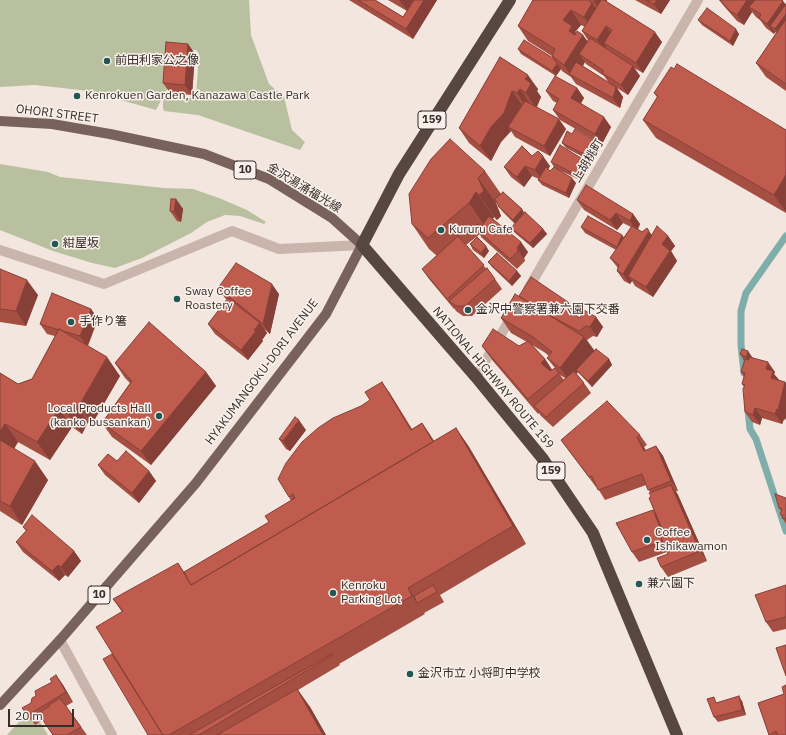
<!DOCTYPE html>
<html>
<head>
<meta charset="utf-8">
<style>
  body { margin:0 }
  #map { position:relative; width:786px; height:735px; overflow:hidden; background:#f2e6df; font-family:"IBM Plex Sans",sans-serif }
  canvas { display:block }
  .scale { position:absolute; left:8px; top:709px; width:66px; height:18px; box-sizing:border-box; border:2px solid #372d2a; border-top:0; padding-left:5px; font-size:12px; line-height:14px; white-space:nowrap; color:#372d2a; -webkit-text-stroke:3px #f9f1eb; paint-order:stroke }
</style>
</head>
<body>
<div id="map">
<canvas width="786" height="735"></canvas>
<div class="scale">20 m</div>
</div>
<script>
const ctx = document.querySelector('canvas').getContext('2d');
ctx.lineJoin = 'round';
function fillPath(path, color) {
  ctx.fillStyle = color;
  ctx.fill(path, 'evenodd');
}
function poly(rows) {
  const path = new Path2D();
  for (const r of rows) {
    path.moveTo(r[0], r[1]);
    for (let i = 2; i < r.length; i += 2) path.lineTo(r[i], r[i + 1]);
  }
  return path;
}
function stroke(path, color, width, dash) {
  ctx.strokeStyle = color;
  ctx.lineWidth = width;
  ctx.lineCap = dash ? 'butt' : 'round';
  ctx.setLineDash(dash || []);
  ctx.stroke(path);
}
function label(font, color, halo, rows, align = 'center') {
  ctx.font = font + ' "IBM Plex Sans","Noto Sans JP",sans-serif';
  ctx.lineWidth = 3;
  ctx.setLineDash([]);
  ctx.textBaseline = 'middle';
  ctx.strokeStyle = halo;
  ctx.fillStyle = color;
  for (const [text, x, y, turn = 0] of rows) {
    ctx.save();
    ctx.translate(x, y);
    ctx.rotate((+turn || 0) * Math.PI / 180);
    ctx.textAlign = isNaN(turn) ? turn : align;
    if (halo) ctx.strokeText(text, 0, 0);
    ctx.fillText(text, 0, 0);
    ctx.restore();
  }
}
const green = poly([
  [0,0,249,0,251,35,269,84,284,97,292,130,305,142,300,150,198,115,164,111,163,108,163,100,166,96,192,98,196,96,199,54,196,50,188,50,156,110,89,91,35,85,0,87],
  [0,164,48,172,60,177,164,188,193,189,219,198,247,210,266,222,264,224,240,216,225,215,207,222,191,233,142,258,115,268,92,263,53,251,0,230],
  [25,715,35,725,40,722,48,735,7,735]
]);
const stream = poly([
  [744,373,741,345,741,311,746,293,786,236],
  [748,410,750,429,756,439,786,531]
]);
const street = poly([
  [0,250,104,284,232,231,279,249,362,245],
  [528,289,698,0],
  [476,377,513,314],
  [60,640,112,735]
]);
const primary = poly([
  [0,121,52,124,110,134,204,154,269,179,332,218,362,245,326,314,196,483,60,640,0,705]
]);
const highway = poly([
  [510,0,399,174,362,245,476,377,543,459,593,533,677,735]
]);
const wall = poly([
  [349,0,375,0,403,17,407,11,388,0,437,0,413,39],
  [533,0,607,0,606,2,662,42,643,73,634,68,640,76,628,95,617,88,623,97,620,108,576,84,571,77,562,71,561,69,556,76,521,54,518,49,553,58,552,56,528,41,518,26],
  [581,25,585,27,582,31,588,40,588,41,575,32],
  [585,62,586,64,604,76,609,83,583,66],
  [635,0,670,0,661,14],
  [719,0,782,0,785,4,786,4,786,91,766,77,756,63,776,33,775,32,774,34,766,28,760,20,756,17,752,12,744,25,737,21,723,5],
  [698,20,739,34,733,46,702,25],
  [188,44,195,54,192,95,170,93,163,83],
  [500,57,538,89,537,91,541,97,537,107,566,129,550,156,515,137,511,131,501,142,491,161,469,143,459,128],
  [577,88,584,98,581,103,611,127,602,144,560,120,553,110,557,103,553,101,546,91],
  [654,93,786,130,786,213,656,138,643,120,657,97],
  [572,134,597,145,589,160,566,148,562,143],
  [532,156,550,166,548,169,550,171,554,167,551,162,587,165,580,180,557,169,576,183,569,198,542,185,538,180,539,179,532,176,524,187,511,177,504,167],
  [485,171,501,194,543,229,547,234,533,248,515,233,511,228,515,224,503,212,499,207,497,202,496,203,501,216,497,220,494,217,493,219,528,252,524,258,525,261,517,269,481,237,480,234,466,245,495,279,502,289,472,316,463,316,456,311,454,308,454,309,429,279,422,269,437,256,429,249,412,224],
  [176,199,183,209,181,222,177,221,170,211],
  [577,200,633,214,640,224,638,229,642,232,652,235,668,236,675,246,671,251,677,261,653,297,635,286,632,281,630,284,624,281,617,271,618,268,610,258,616,250,585,233,581,227,624,237,631,227,623,223,617,230,584,210],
  [470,244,489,251,484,258,473,250],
  [488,262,517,271,521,276,512,286,492,267],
  [0,269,38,295,26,326,0,322],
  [218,288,279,294,270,334,264,329,267,333,262,340,263,341,248,360,215,334,208,324,227,300,225,298],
  [519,296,568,302,575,312,574,314,580,318,596,317,603,327,597,337,593,336,587,340,594,351,609,359,612,365,592,387,578,372,576,374,584,383,591,393,553,427,541,416,539,413,538,414,493,361,482,346,519,346,527,342,511,333,501,318],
  [532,345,544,352,549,356,547,358,555,368,552,370,545,359],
  [560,375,565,378,564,380],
  [91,309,98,319,88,346,120,376,92,424,88,422,82,434,72,427,50,460,18,442,14,449,48,480,22,525,0,511,0,373,18,384,32,379,55,336,47,334,40,324],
  [740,354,754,358,775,372,774,374,779,380,786,383,786,417,785,420,784,419,782,424,762,418,760,425,752,422,745,412,744,387,742,384,744,377,741,372,744,361],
  [115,363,206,372,216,386,151,465,112,437,102,423,130,383,125,378],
  [389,392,412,429,422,423,434,441,456,428,469,447,526,544,440,595,444,602,424,613,425,614,339,664,340,665,298,690,310,707,326,735,148,735,112,654,122,612,113,599,184,572,269,522,291,501,289,497,361,406],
  [306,430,290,451,286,449,279,439],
  [640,435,647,445,644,447,646,451,656,446,663,456,678,491,676,491,678,495,707,561,668,577,661,567,668,554,667,552,639,562,632,552,655,513,650,492,646,485,605,500,597,487,596,487,561,440],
  [98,465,149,471,156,481,139,503,105,475],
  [786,498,786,524,780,514,781,511,779,508],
  [23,527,74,551,81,561,68,577,65,575,59,581,23,552,16,542,26,531],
  [786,585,786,629,773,632,766,622],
  [56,675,63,685,73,702,66,706,87,735,53,735,43,720,35,725,29,718,22,708,31,703,52,682],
  [784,694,786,735,769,735,758,703],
  [742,701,746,715,718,722,714,717,717,702]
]);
const shadedWall = poly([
  [399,0,414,0,408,12],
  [424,0,437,0,413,39,406,29],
  [595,0,607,0,601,11,594,1],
  [657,0,670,0,661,14,654,4],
  [747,0,760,0,749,7,752,12,744,25,737,15],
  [783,1,786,5,786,34,782,39,775,29,770,26,775,32,774,34,767,24],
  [592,3,602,17,594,32,584,17],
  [571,10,581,25,575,32,581,39,583,35,594,50,579,54,585,62,575,78,571,76,564,65,569,31,563,20],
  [606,26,613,36,604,43,606,46,604,50,597,40],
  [736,29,739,34,733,46,730,41],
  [655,32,662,42,643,73,636,63],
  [188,44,195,54,192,95,185,85],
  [557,64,561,69,556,76,552,71],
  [633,66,640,76,628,95,621,85],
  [528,75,538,89,537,91,541,97,536,108,526,93,525,79],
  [616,87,623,97,620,108,613,98],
  [577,88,584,98,578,108,571,98],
  [520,89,530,103,527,108,517,93],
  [512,91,522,105,508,127,511,131,501,142,491,161,480,146],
  [604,117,611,127,602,144,595,134],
  [559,119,566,129,550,156,544,146],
  [594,140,597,145,589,160,586,155],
  [543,156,550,166,542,180,535,170],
  [584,160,587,165,580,180,577,175],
  [525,166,532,176,524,187,517,177],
  [786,175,786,212,774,195],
  [478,178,496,203,501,216,497,220,479,195],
  [572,178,576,183,569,198,566,193],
  [476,192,494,217,486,228,469,203],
  [176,199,183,209,181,222,174,212],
  [522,209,525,214,516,225,513,220],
  [616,213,623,223,617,230,610,220],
  [633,214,640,224,637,231,630,221],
  [543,229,547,234,533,248,530,243],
  [649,231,656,241,628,276,632,281,630,284,623,274],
  [622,235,626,240,617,247],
  [668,236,675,246,671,251,677,261,653,297,646,287,662,244],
  [521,242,528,252,524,258,525,261,517,248],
  [486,246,489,251,484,258,481,253],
  [517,271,521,276,512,286,509,281],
  [27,280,38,295,26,326,16,311],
  [272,284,279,294,270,334,263,324],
  [568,302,575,312,572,318,565,308],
  [91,309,98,319,87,346,80,336],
  [596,317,603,327,597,337,590,327],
  [260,323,267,333,262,340,263,341,248,360,241,350],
  [584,337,595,351,576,370,578,372,570,382,560,368],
  [748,351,755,361,753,367,746,357],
  [107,357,120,376,92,424,79,406],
  [545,359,555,374,551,378,541,363],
  [609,359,612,365,592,387,588,381],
  [768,362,775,372,774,374,780,381,771,378,766,369],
  [206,372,216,386,151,465,141,451],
  [382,382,389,392,418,440,411,430],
  [785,382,786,383,786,417,785,420,778,410],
  [75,404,88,422,82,434,69,415],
  [755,408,762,418,760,425,753,415],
  [59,409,72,427,50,460,37,442],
  [777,409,784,419,782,424,775,414],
  [299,420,306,430,290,451,283,441],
  [422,423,429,433,446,461,439,451],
  [5,424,18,442,9,457,0,444,0,432],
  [456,428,469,447,526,544,513,526],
  [637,437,644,447,651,461,644,451],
  [656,446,663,456,678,491,671,481],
  [35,461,48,480,22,525,10,506],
  [149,471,156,481,139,503,132,493],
  [671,485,678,495,707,561,700,551],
  [653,510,660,520,668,540,661,530],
  [74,551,81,561,68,577,61,567],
  [178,563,191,582,197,593,191,585],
  [58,565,65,575,59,581,52,571],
  [408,588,418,603,417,603,425,614,412,596],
  [56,675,63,685,73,702,66,692],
  [297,689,310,707,326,735,323,735],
  [739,696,742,701,746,715,742,710]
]);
const building = poly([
  [358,0,375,0,403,17,414,0,424,0,406,29,358,0],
  [533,0,588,0,592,3,584,17,571,10,563,20,572,26,569,31,575,35,577,31,583,35,564,65,552,56,555,49,518,26,533,0],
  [601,0,604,0,655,32,636,63,604,43,612,30,606,26,597,40,582,31,601,0],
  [646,0,657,0,654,4,646,0],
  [720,0,747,0,737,15,730,11,720,0],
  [755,0,782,0,783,1,767,24,759,18,761,14,749,7,755,0],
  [786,4,786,14,775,29,770,26,786,4],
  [707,8,736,29,730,41,698,20,707,8],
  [786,19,786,84,756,63,786,19],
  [590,38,633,66,621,85,602,73,604,71,579,54,590,38],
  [524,40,553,58,557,64,552,71,518,49,524,40],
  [166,42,188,44,185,85,163,83,166,42],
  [500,57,528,75,525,79,531,83,526,93,520,89,517,93,512,91,504,113,491,127,480,146,459,128,500,57],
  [576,62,616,87,613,98,569,74,576,62],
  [677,64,786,130,786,175,774,195,643,120,658,96,654,93,671,67,674,69,677,64],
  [555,76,577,88,571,98,604,117,595,134,553,110,559,99,546,91,555,76],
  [525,101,559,119,544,146,508,127,525,101],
  [575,129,594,140,586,155,562,143,567,131,572,134,575,129],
  [450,139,485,171,478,178,484,191,479,195,476,192,469,203,428,238,412,224,409,194,431,159,450,139],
  [560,145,584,160,577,175,551,162,560,145],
  [522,146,532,156,538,151,543,156,535,170,525,166,517,177,504,167,522,146],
  [546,167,550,171,554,167,572,178,566,193,538,180,546,167],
  [586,185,633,214,630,221,616,213,610,220,577,200,586,185],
  [503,192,522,209,513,220,499,207,495,199,503,192],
  [171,199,176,199,174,212,170,211,171,199],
  [525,212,543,229,530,243,511,228,525,212],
  [489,216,521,242,517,248,518,251,510,259,474,227,477,224,481,227,489,216],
  [588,216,622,235,617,247,581,227,588,216],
  [632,226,642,232,647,228,649,231,623,274,617,271,619,265,610,258,632,226],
  [657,226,668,236,662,244,670,251,646,287,628,276,657,226],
  [458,236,484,265,447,299,422,269,458,236],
  [477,237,486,246,481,253,470,244,477,237],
  [497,253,517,271,509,281,488,262,497,253],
  [236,263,272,284,263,324,218,288,236,263],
  [487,268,495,279,465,306,456,306,449,301,487,268],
  [0,269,27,280,16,311,0,309,0,269],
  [531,277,568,302,565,308,580,318,584,310,596,317,590,327,586,326,579,331,549,315,519,296,531,277],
  [52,293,91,309,80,336,63,331,59,329,59,330,40,324,52,293],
  [515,294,584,337,560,368,547,358,552,352,533,337,501,318,515,294],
  [228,298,260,323,254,330,256,331,241,350,208,324,228,298],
  [149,322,206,372,141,451,102,423,132,381,115,363,149,322],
  [59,329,107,357,79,406,75,404,69,415,59,409,37,442,5,424,0,432,0,373,18,384,32,379,59,329],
  [493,329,519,346,528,341,545,359,541,363,550,371,555,368,559,373,528,399,482,346,493,329],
  [596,349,609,359,588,381,576,370,596,349],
  [742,349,748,351,746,357,740,354,742,349],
  [749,357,768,362,766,369,773,371,771,378,785,382,778,410,777,409,775,414,755,408,753,415,745,412,743,389,745,385,742,384,745,373,741,372,745,359,749,360,749,357],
  [574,371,584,383,546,417,534,406,574,371],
  [382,382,411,430,422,423,433,442,191,585,184,572,269,522,265,516,295,498,293,494,289,497,278,479,286,463,302,442,318,428,333,418,361,406,370,400,365,392,382,382],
  [607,401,640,435,637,437,644,451,656,446,671,481,648,490,642,474,598,490,592,476,589,477,561,440,607,401],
  [295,417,299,420,283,441,279,439,295,417],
  [456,428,513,526,408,588,412,596,169,735,163,735,96,627,123,611,113,599,178,563,191,585,456,428],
  [0,440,35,461,10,506,0,501,0,440],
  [126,451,149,471,132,493,98,465,108,454,117,461,126,451],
  [671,485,700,551,661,567,657,558,668,554,661,538,662,541,632,552,616,523,653,510,661,530,658,532,663,531,649,498,651,496,649,493,671,485],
  [775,494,786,498,786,519,782,518,783,516,780,514,782,509,779,508,775,494],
  [32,515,74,551,61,567,58,565,52,571,16,542,27,530,23,527,32,515],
  [433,585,437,592,417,603,414,596,433,585],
  [786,585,786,617,766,622,755,595,786,585],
  [786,645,786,676,776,648,786,645],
  [112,654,163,735,148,735,103,659,112,654],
  [332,654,333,655,199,735,189,735,332,654],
  [56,675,66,692,28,715,22,708,31,703,32,698,36,696,35,691,52,682,50,679,56,675],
  [786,685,786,735,778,735,776,731,769,735,758,703,784,694,782,687,786,685],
  [297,689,323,735,217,735,297,689],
  [739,696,742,710,714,717,707,699,714,697,716,703,739,696],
  [60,698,81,727,67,735,53,735,38,713,50,706,49,705,60,698]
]);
const markers = [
  [107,61,4,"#215754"],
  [77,96,4,"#215754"],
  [441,230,4,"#215754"],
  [55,244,4,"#215754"],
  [177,299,4,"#215754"],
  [468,310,4,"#215754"],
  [71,322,4,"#215754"],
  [159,416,4,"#215754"],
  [647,540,4,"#215754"],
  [639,584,4,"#215754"],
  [333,593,4,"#215754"],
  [410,674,4,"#215754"]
];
const shields = [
  [432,120,28],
  [245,170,22],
  [551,471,28],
  [99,595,22]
];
const shieldNames = [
  ["159",432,120],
  ["10",245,170],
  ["159",551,471],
  ["10",99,595]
];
const poiNames = [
  ["前田利家公之像",115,61],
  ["Kenrokuen Garden, Kanazawa Castle Park",85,96],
  ["Kururu Cafe",449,230],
  ["紺屋坂",63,244],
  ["Sway Coffee",185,292],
  ["Roastery",185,306],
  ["金沢中警察署兼六園下交番",476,310],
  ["手作り箸",79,322],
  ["Local Products Hall",151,409,"right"],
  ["(kanko bussankan)",151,423,"right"],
  ["Coffee",655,533],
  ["Ishikawamon",655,547],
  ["兼六園下",647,584],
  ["Kenroku",341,586],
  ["Parking Lot",341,600],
  ["金沢市立 小将町中学校",418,674]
];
const streetNames = [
  ["OHORI STREET",57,114,7],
  ["上胡桃町",588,161,-59],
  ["金沢湯涌福光線",304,188,31],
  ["HYAKUMANGOKU-DORI AVENUE",262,372,-53],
  ["NATIONAL HIGHWAY ROUTE 159",493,378,50]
];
fillPath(green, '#b9c09f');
stroke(stream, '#7fadaa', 7);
stroke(street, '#c9b5ab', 10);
stroke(primary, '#79625c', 10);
stroke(highway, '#584641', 12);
fillPath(wall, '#a54f43');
fillPath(shadedWall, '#864037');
fillPath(building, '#c05c4e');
stroke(building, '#864037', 1);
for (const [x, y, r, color] of markers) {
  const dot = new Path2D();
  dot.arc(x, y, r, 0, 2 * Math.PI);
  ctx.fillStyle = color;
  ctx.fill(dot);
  stroke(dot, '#f9f1eb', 1.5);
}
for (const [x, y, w] of shields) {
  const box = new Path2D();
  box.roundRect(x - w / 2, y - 9, w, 18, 3);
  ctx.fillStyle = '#f9f1eb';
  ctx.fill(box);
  stroke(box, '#372d2a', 1);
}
label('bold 11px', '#372d2a', null, shieldNames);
label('12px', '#372d2a', '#f9f1eb', poiNames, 'left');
label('12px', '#372d2a', '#f9f1eb', streetNames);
</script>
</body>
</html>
